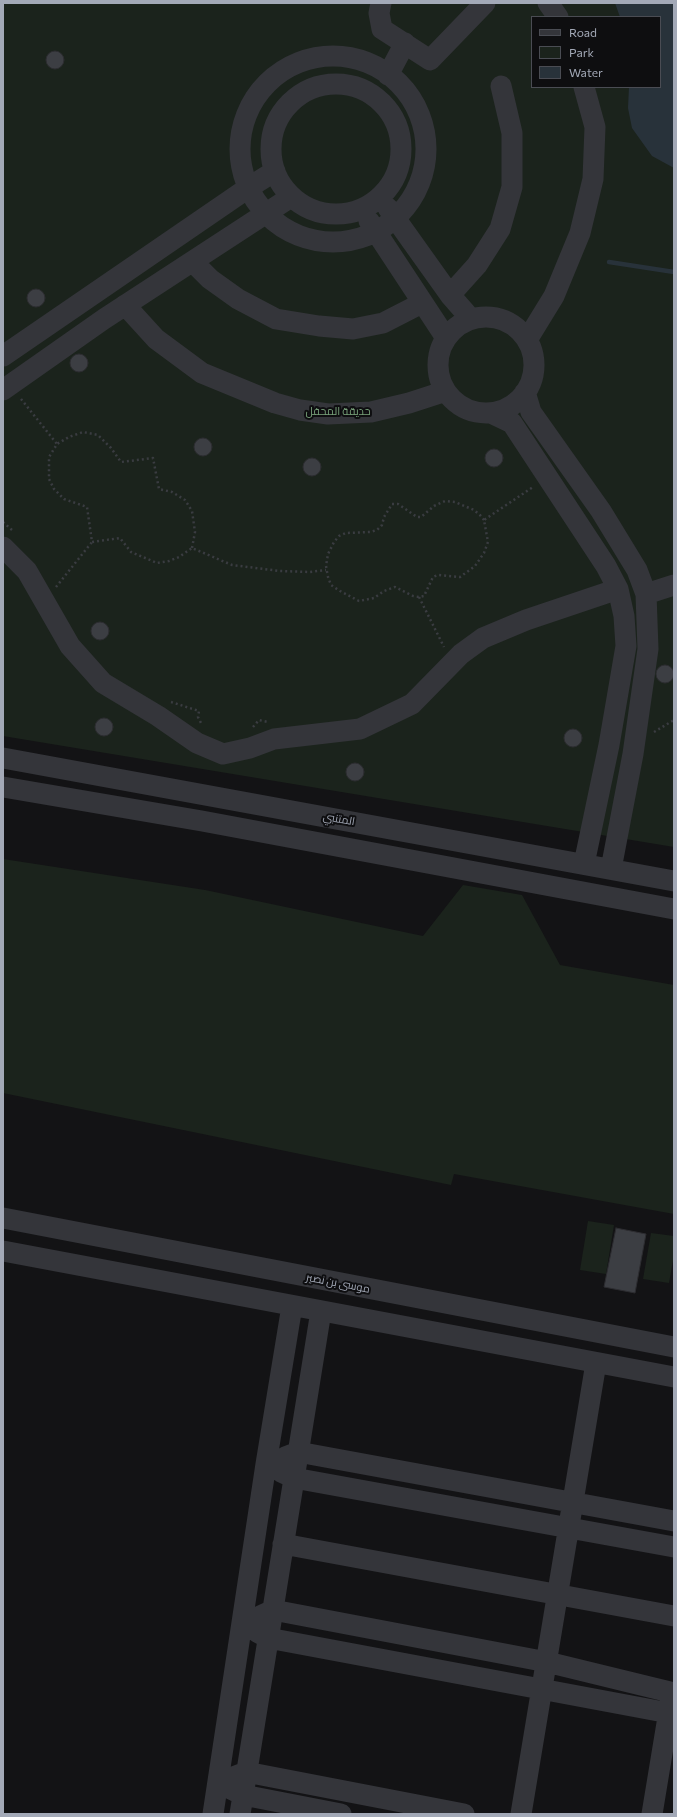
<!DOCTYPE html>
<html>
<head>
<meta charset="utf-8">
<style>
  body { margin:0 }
  #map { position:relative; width:677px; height:1817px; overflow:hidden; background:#131315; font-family:Commissioner,sans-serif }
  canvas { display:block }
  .frame { position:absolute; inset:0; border:4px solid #a3a9b7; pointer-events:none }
  .legend { position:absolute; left:531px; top:16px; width:130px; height:72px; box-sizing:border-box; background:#0e0e10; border:1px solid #4a4c53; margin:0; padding:5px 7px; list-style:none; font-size:12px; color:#a3a9b7 }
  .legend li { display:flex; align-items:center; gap:8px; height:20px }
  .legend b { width:20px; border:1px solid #4a4c53 }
</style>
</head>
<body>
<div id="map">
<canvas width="677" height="1817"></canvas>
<div class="frame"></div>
<ul class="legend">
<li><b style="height:5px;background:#34353a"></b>Road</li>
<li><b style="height:11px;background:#1b231c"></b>Park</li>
<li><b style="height:11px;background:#28323a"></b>Water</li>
</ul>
</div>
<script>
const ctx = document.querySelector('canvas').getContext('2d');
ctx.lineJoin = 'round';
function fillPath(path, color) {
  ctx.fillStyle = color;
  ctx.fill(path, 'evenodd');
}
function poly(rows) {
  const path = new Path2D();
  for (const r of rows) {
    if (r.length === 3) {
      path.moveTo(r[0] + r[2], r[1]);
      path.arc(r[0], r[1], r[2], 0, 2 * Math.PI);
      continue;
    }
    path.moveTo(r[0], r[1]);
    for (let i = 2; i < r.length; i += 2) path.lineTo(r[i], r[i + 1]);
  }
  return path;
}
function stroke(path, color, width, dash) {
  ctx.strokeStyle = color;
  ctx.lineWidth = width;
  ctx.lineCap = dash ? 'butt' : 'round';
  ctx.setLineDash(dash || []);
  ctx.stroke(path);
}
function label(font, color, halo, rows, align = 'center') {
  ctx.font = font + ' Commissioner,Cairo,sans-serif';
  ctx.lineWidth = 4;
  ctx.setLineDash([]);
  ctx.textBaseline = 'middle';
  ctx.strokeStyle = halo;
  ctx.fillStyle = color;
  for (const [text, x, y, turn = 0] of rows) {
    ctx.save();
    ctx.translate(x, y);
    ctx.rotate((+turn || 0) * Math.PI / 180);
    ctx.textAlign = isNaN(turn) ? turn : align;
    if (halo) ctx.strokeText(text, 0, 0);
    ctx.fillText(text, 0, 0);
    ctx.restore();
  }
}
const green = poly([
  [3,3,674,3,674,847,3,736],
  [532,17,660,17,660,87,532,87],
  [3,859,205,890,423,936,463,885,522,895,560,965,674,985,674,1214,454,1174,451,1185,3,1093],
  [588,1221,614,1225,606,1274,580,1270],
  [651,1233,674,1236,674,1255,669,1283,643,1279]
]);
const water = poly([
  [615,3,674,4,674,168,652,156,632,128,628,108,629,87,660,87,660,17,620,17]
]);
const stream = poly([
  [609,262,674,272]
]);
const building = poly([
  [55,60,9],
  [36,298,9],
  [79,363,9],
  [203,447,9],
  [494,458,9],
  [312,467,9],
  [100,631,9],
  [665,674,9],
  [104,727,9],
  [573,738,9],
  [355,772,9],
  [616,1228,646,1234,635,1293,604,1287,616,1228]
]);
const path = poly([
  [21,399,57,444],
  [484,520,480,515,474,510,455,502,445,501,434,506,421,517,417,517,398,504,392,504,384,517,382,525,377,530,370,532,346,533,339,536,334,542,328,554,326,566,328,577,331,585,340,591,359,601,374,598,384,591,395,587,413,596,419,597,424,596,433,577,438,575,460,577,475,566,484,553,488,542,484,520,533,487],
  [3,522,12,530],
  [192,548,195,532,192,511,185,500,172,492,159,489,153,458,121,462,111,448,98,435,83,432,69,437,57,444,49,457,49,479,54,489,64,499,87,507,92,542,120,538,131,552,157,563,169,561,179,557,192,548,232,565,280,571,310,572,326,570],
  [56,587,92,542],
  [419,597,444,647],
  [171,702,199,711,198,717,201,723],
  [253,727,259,720,268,722],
  [654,732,674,720]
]);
const minor = poly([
  [381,3,379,13,382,29,430,60,485,3],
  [548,3,558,17],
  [333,149,93],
  [388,75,405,43],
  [336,149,65],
  [388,208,450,295,471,319],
  [369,221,446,338],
  [193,262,210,279,238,299,276,319,319,326,353,329,383,323,422,303],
  [450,295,477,265,500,229,512,187,512,133,501,86],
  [125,305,156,339,202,373,275,403,300,410,328,414,371,412,409,403,446,391],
  [486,365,48],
  [527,340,554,296,580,233,593,179,595,127,584,87],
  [3,356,248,188,275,171],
  [3,390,104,319,291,197],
  [525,392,531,412,601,511,637,570,646,594,648,649,633,754,611,869],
  [491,413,512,423,606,566,618,589,624,616,626,646,609,745,584,864],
  [3,547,27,571,70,646,103,683,158,716,197,743,223,754,250,748,274,739,360,729,412,704,461,654,483,638,526,620,618,589],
  [646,594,674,585],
  [3,758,674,881],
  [3,787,202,821,674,909],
  [3,1218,674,1347],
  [3,1251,674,1377],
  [285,1457,298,1452,674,1521],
  [281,1472,294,1478,674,1547],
  [283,1544,674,1616],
  [260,1616,273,1610,547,1662,674,1693],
  [257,1632,268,1638,669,1713,674,1711],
  [233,1777,246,1772,464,1814],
  [231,1789,243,1795,341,1814],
  [213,1814,266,1464,292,1306],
  [240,1814,321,1311],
  [521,1814,596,1363],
  [652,1814,671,1699]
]);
const parkNames = [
  ["حديقة المحفل",338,411]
];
const streetNames = [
  ["المتنبي",339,819,10],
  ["موسى بن نصير",338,1283,11]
];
fillPath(green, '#1b231c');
fillPath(water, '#28323a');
stroke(stream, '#28323a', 4.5);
fillPath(building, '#3c3e43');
stroke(building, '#2d2d31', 1);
stroke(path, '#3a3c41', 2.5, [2, 3]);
stroke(minor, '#34353a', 21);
label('11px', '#79a37b', '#0e0e10', parkNames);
label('11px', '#a3a9b7', '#0e0e10', streetNames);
</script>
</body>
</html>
